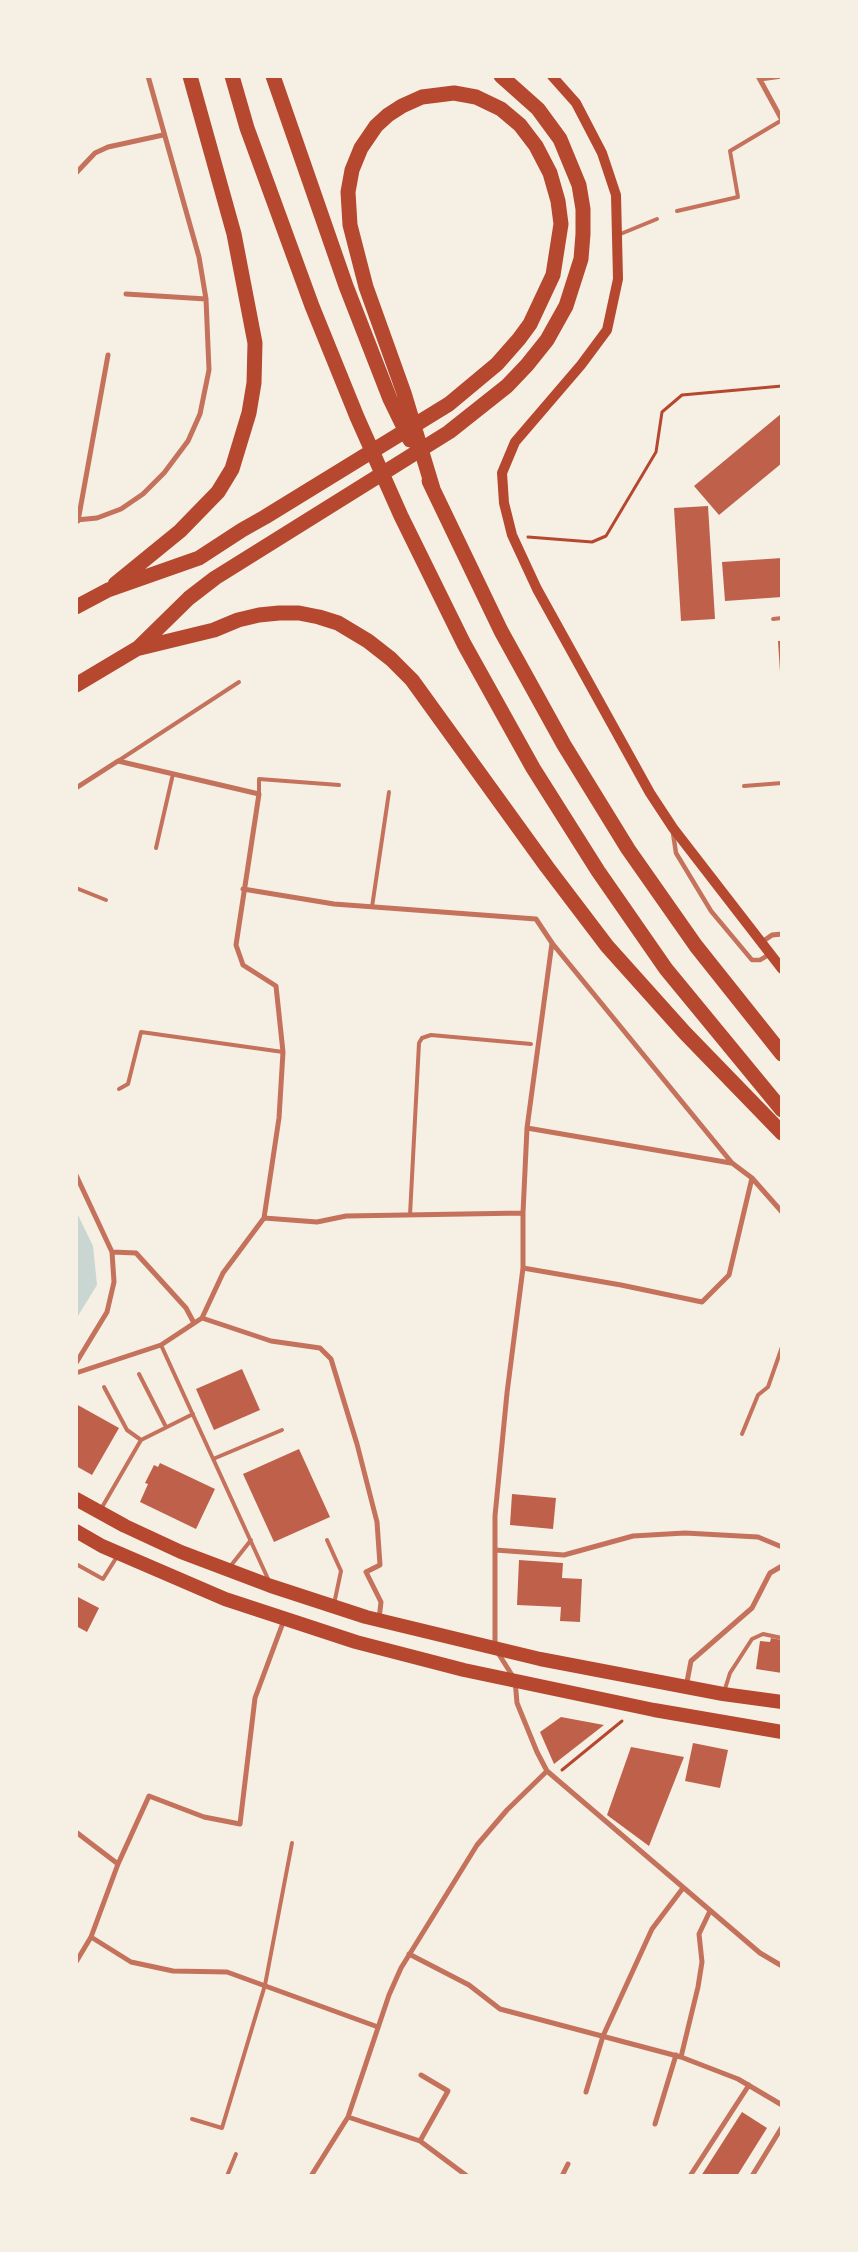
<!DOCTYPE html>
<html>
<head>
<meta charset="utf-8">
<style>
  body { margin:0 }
  #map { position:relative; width:858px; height:2252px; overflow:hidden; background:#f6efe4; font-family:Spectral,serif }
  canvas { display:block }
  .frame { position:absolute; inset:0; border:78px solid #f6efe4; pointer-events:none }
</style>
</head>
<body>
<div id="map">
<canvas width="858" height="2252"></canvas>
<div class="frame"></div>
</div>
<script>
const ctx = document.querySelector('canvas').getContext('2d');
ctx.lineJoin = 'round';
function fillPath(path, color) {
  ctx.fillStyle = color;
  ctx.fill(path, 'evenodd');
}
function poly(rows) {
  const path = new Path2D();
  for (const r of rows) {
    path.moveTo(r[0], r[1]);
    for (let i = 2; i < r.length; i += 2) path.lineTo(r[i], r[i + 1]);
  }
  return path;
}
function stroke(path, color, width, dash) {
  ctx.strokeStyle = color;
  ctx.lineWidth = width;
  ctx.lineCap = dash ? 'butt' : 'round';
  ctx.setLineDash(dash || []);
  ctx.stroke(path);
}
const water = poly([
  [76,1211,93,1246,97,1285,76,1319]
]);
const building = poly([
  [782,413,782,463,719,515,694,486],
  [708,506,715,619,681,621,674,508],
  [782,558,782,597,725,601,722,562],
  [778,641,782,641,782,672,780,672],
  [242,1369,260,1410,214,1430,196,1389],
  [76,1404,119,1428,92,1475,76,1466],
  [299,1449,330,1517,274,1542,243,1474],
  [160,1463,215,1489,196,1529,140,1502,148,1484,145,1483,154,1465,158,1467],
  [512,1494,556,1498,553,1529,510,1525],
  [519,1560,563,1563,562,1578,582,1579,580,1622,560,1621,561,1607,517,1605],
  [76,1596,99,1608,87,1632,76,1626],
  [771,1638,782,1640,782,1673,756,1669,760,1641,770,1642],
  [561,1717,604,1725,554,1764,540,1732],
  [693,1743,728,1750,720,1788,685,1781],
  [631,1747,684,1757,649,1846,607,1815],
  [742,2112,767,2128,737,2176,701,2176]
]);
const path = poly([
  [528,537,592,542,606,536,656,452,662,412,682,395,782,386],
  [562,1770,622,1721]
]);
const service = poly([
  [677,211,738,197,730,151,782,120],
  [618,235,657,219],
  [773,619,782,618],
  [118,761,239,682],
  [744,786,782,783],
  [259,794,259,779,339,785],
  [156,848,173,774],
  [76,888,106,900],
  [372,907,389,792],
  [119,1089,128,1084,141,1032,283,1052],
  [410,1215,419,1043,422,1038,431,1035,531,1044],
  [161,1345,269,1581],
  [139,1374,166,1427],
  [104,1387,127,1430,141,1440],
  [742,1434,758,1395,768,1387,782,1347],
  [213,1459,282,1430],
  [101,1509,141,1440,193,1414],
  [327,1540,341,1571,334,1604],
  [76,1564,103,1579,118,1555],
  [229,1568,251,1540],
  [724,1692,730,1673,752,1639,763,1634,782,1638],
  [192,2119,222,2128,265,1985,292,1843],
  [227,2176,236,2154]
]);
const pedestrian = poly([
  [673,833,676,853,711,911,752,960,760,960,770,954]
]);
const minor = poly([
  [758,76,782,120],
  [760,79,782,76],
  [76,173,95,153,108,147,163,135],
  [126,294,206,299],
  [76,520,97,518,121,509,143,494,164,473,188,441,200,414,209,370,206,299,199,257,148,76],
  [78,521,108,355],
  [76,788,118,761,259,794,236,945,243,965,276,986,283,1052,279,1118,264,1218,223,1273,202,1318,161,1345,76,1373],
  [243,889,334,904,536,919,552,943,732,1163,752,1178,782,1212],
  [762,942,772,935,782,934],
  [552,943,527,1128,523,1213,523,1268,507,1393,495,1516,495,1648,515,1680,517,1703,537,1752,547,1771,760,1953,782,1966],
  [527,1128,731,1163],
  [76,1175,112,1252,114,1282,107,1312,76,1363],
  [264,1218,317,1222,346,1216,523,1213],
  [112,1252,136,1253,186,1308,194,1323],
  [523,1268,621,1285,702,1302,729,1275,752,1178],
  [202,1318,271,1341,320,1348,331,1359,357,1444,377,1522,380,1565,366,1572,381,1602,379,1619],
  [495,1550,564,1555,633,1536,685,1533,758,1537,782,1547],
  [686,1687,691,1661,752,1608,770,1573,782,1566],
  [76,1832,118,1864,91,1937,76,1962],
  [118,1864,149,1796,204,1817,240,1824,255,1698,284,1620],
  [91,1937,131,1962,173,1971,227,1972,378,2027],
  [409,1954,469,1985,500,2009,681,2057,738,2079,782,2105],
  [681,2057,698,1987,702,1962,699,1934,710,1911],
  [586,2092,603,2036,652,1929,683,1888],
  [348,2117,420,2141,467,2176],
  [655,2124,676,2055],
  [420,2141,448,2091,421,2075],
  [311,2176,348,2117,389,1995,401,1968,477,1845,507,1810,547,1771],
  [562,2176,568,2164],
  [690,2176,749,2085],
  [752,2176,782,2127]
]);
const secondary = poly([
  [552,76,576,103,602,153,616,195,618,279,607,330,581,365,515,442,502,473,504,503,512,535,537,589,650,793,673,828,782,969]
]);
const trunk = poly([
  [76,1499,125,1526,181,1552,271,1586,366,1617,540,1659,723,1694,782,1702],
  [76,1531,102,1546,225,1599,356,1642,464,1670,654,1710,782,1732]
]);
const motorway = poly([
  [232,76,247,128,312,306,357,417,401,516,464,644,533,768,598,871,666,969,782,1110],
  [273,76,346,286,390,399,410,440],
  [429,481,501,631,564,745,628,849,696,946,782,1054],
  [115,584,180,531,218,492,232,469,249,413,254,383,255,343,234,234,190,76],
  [76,607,108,590,199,558,242,530,265,517,449,404,497,364,519,339,530,324,553,275,561,224,558,201,550,173,536,146,520,125,501,109,476,97,454,93,422,97,402,106,388,115,376,126,361,148,352,170,348,192,350,225,366,287,404,393,433,489],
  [140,648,214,630,238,620,259,615,279,613,299,613,319,617,338,623,368,641,391,659,412,680,547,867,607,946,685,1033,782,1133],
  [76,685,138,648,189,598,215,578,449,432,507,386,527,365,547,340,566,306,581,259,583,234,583,209,579,185,560,139,538,109,501,76]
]);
fillPath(water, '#c9d6d2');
fillPath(building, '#bf614a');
stroke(path, '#b5482f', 3);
stroke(service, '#c5725c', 4);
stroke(pedestrian, '#c5725c', 4.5);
stroke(minor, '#c5725c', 5);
stroke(secondary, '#b5482f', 10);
stroke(trunk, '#b5482f', 14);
stroke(motorway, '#b5482f', 15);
</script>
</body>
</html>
